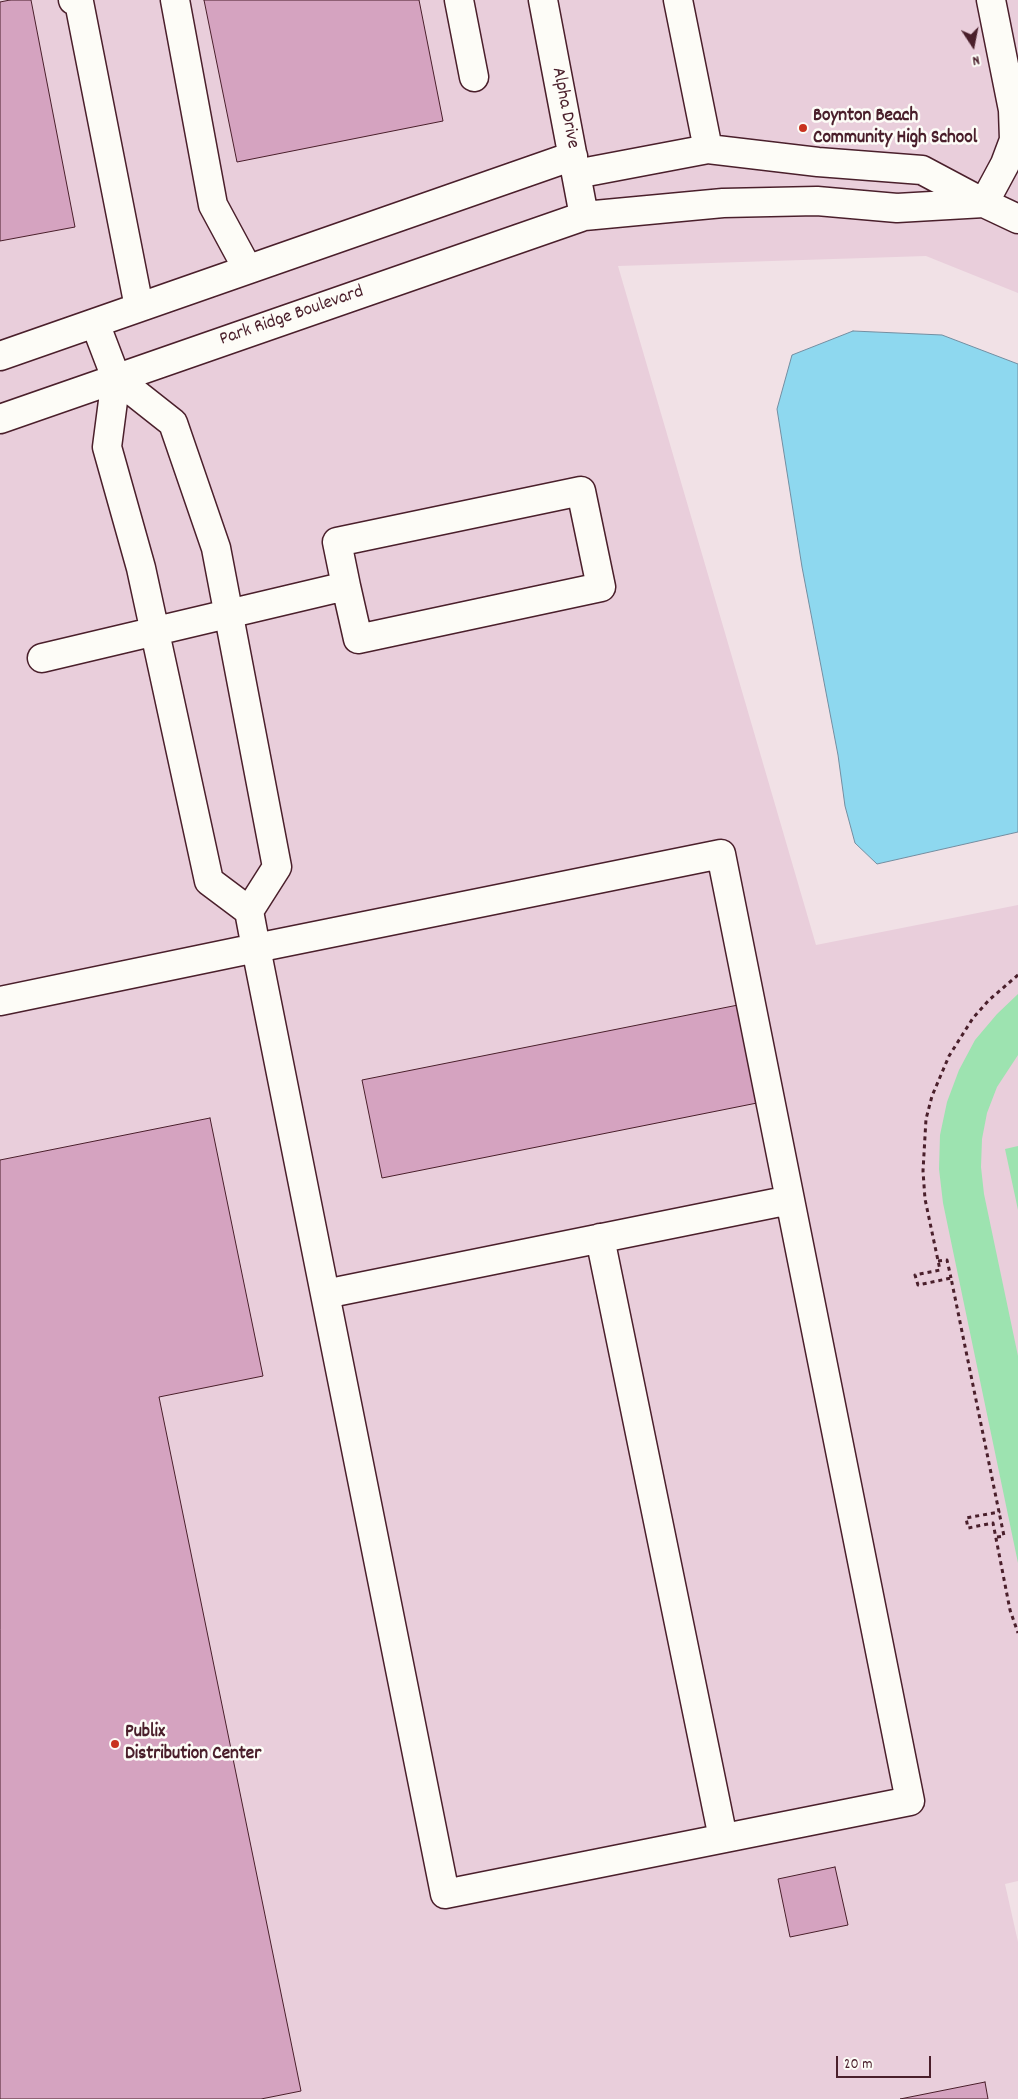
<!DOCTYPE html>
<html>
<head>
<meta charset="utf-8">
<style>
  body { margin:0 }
  #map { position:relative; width:1018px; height:2099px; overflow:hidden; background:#f1e1e6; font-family:Dekko,sans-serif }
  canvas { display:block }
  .north { position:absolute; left:948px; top:20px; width:50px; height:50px; -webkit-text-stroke:4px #fdfcf7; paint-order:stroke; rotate:169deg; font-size:14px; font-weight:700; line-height:20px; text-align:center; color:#4a1f2b }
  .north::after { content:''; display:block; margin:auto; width:18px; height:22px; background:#4a1f2b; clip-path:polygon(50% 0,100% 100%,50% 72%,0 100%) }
  .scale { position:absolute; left:836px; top:2056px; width:95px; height:22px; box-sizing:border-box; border:2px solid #4a1f2b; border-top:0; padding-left:6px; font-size:15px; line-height:18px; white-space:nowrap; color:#4a1f2b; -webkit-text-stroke:4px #fdfcf7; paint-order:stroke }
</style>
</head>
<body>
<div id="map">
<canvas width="1018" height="2099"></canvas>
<div class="north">N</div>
<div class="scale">20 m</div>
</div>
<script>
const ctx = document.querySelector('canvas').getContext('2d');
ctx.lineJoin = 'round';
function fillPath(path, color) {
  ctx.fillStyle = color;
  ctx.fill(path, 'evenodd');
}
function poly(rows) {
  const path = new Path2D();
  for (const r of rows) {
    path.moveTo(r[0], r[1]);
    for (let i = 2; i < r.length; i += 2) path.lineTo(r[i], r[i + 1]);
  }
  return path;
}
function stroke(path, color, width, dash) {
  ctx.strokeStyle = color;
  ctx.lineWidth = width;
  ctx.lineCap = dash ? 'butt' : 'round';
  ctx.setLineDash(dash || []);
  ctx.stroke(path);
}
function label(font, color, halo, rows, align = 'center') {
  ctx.font = font + ' Dekko,sans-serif';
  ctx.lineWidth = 5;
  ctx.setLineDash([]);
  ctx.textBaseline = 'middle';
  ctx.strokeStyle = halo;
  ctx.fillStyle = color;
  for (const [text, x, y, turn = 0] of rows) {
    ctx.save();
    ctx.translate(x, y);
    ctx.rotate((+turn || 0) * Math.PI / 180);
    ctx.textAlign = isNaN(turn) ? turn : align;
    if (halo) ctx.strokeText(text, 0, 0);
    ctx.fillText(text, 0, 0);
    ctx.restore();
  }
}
const built = poly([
  [0,0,1018,0,1018,293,926,256,618,266,816,945,1018,905,1018,1881,1005,1884,1018,1942,1018,2099,0,2099]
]);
const green = poly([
  [1018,994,1018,1055,997,1087,987,1113,982,1139,981,1167,984,1194,1018,1356,1018,1563,943,1203,939,1169,940,1135,947,1102,959,1070,975,1040,997,1014],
  [1018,1146,1018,1210,1005,1149]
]);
const water = poly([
  [853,331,942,335,1018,364,1018,832,877,864,855,843,845,806,838,755,802,567,777,409,792,355,853,331]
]);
const building = poly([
  [10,0,31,0,75,227,0,241,0,2,10,0],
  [204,0,419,0,443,121,237,162,204,0],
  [738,1005,757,1103,382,1178,362,1080,738,1005],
  [210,1118,263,1376,159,1397,301,2091,261,2099,0,2099,0,1160,210,1118],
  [835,1867,848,1925,790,1937,778,1879,835,1867],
  [985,2082,988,2099,900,2099,985,2082]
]);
const path = poly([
  [1018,975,989,1000,973,1018,949,1056,932,1096,926,1119,923,1171,925,1199,940,1270,915,1275,918,1285,951,1278,999,1512,966,1518,968,1528,993,1523,1010,1610,1018,1633],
  [938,1261,947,1260,951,1278],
  [997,1537,1004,1536,999,1512]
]);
const minor = poly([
  [73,0,79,2,139,307],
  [175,0,213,205,247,268],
  [459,0,474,77],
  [543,0,584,216],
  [678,0,708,149,818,162,922,170,984,203,1005,164,1014,140,1013,110,991,0],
  [576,174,708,149],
  [95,323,116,378,107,447,141,568,209,881,249,911,277,867,216,548,173,423,116,378],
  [0,356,573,156],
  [0,419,584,216,723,203,817,201,897,208,984,203,1018,219],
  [42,658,346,586,358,639,601,587,581,491,337,542,346,586],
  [0,1001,256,948,721,854,910,1801,445,1894,325,1294,256,948,249,911],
  [600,1238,723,1838],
  [325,1294,790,1200]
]);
const markers = [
  [803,128,5,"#c8321e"],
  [115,1744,5,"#c8321e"]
];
const streetNames = [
  ["Alpha Drive",564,108,79],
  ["Park Ridge Boulevard",292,317,-19]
];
const poiNames = [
  ["Boynton Beach",813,117],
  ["Community High School",813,139],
  ["Publix",125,1733],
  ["Distribution Center",125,1755]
];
fillPath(built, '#e9cedb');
fillPath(green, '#9de3b0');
fillPath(water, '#8ed8ef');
stroke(water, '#738ea1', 1);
fillPath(building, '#d5a3c0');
stroke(building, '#4a1f2b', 1);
stroke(minor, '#4a1f2b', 31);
stroke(path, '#4a1f2b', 3, [4, 4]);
stroke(minor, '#fdfcf7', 28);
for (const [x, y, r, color] of markers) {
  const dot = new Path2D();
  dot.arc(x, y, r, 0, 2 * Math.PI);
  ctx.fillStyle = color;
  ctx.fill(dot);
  stroke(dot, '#fdfcf7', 2);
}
label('19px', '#4a1f2b', '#fdfcf7', streetNames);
label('bold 19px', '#4a1f2b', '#fdfcf7', poiNames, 'left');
</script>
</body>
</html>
